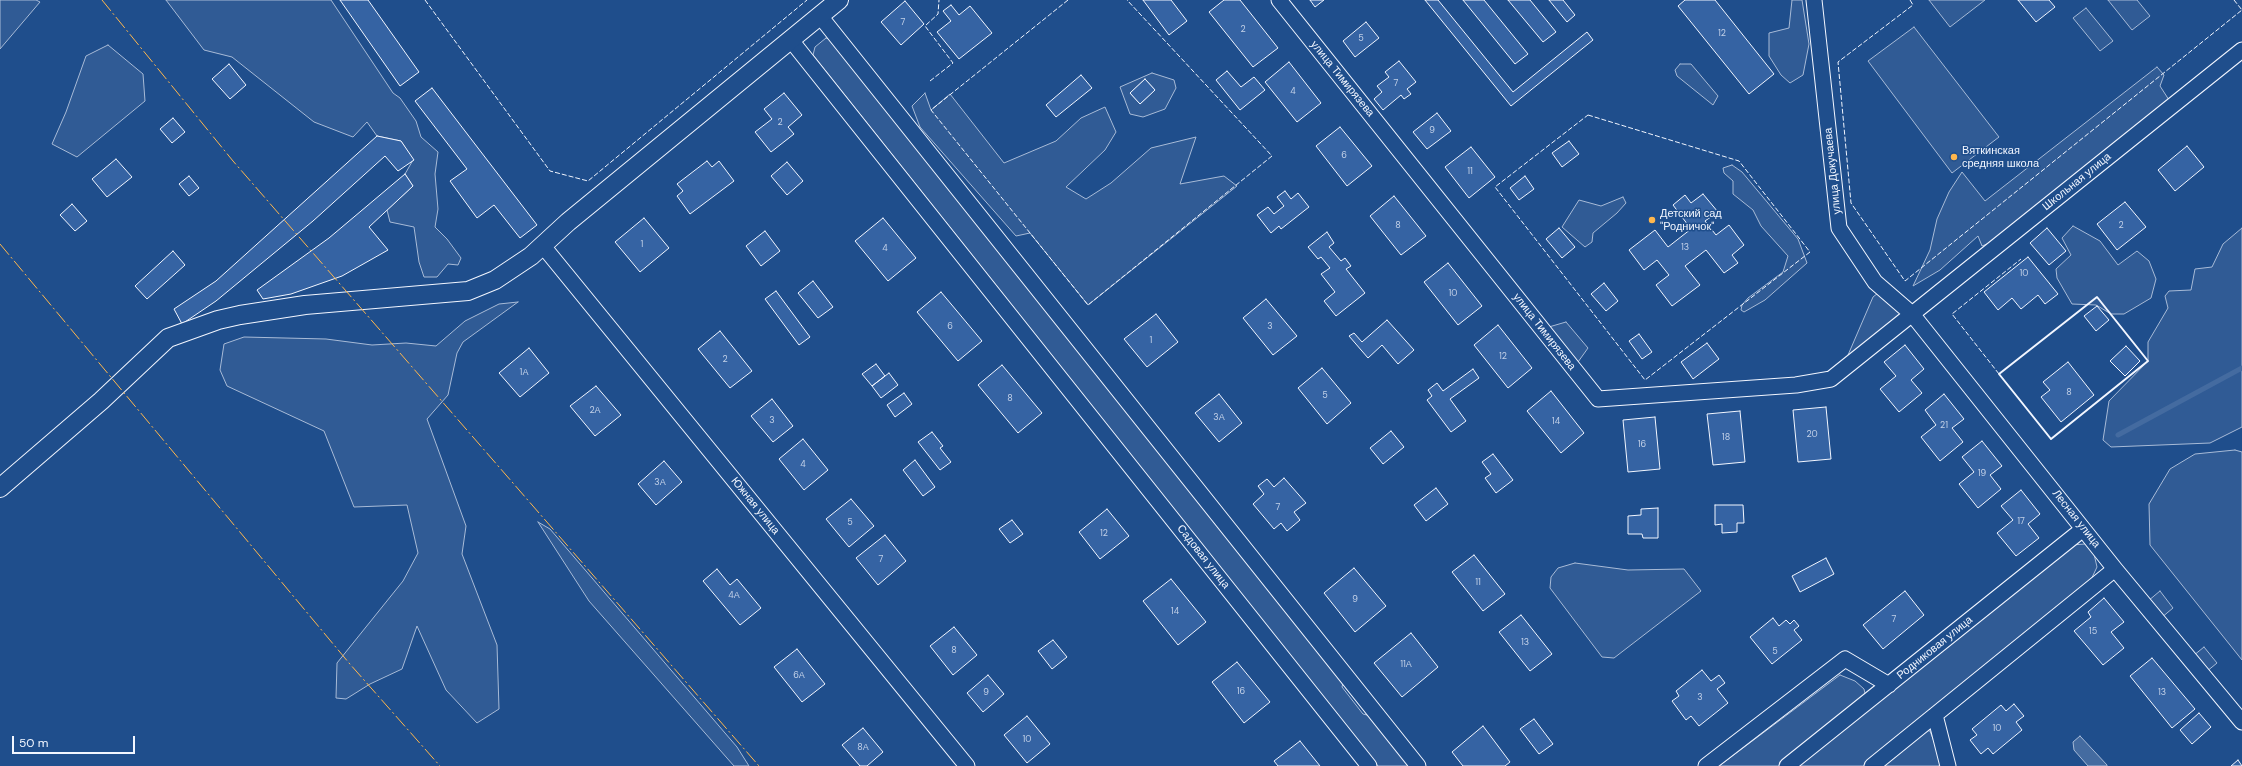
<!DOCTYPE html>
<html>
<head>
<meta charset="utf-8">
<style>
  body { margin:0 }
  #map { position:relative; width:2242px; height:766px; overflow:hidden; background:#1f4e8c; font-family:"DM Sans",sans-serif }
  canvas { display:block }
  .scale { position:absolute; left:12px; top:736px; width:123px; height:18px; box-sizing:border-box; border:2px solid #f2f6ff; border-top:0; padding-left:5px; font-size:12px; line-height:14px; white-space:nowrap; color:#f2f6ff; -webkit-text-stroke:3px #1f4e8c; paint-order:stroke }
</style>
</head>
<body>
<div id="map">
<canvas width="2242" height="766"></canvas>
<div class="scale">50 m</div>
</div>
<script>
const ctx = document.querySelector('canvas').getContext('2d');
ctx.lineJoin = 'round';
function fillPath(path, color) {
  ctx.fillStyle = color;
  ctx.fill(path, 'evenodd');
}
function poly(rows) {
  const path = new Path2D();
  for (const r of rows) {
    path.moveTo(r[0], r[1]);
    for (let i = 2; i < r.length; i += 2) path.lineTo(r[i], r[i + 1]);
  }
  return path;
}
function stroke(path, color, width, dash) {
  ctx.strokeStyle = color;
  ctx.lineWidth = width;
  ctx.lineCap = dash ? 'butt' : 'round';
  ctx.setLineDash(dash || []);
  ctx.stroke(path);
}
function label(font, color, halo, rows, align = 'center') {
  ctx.font = font + ' "DM Sans",sans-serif';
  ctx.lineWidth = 3;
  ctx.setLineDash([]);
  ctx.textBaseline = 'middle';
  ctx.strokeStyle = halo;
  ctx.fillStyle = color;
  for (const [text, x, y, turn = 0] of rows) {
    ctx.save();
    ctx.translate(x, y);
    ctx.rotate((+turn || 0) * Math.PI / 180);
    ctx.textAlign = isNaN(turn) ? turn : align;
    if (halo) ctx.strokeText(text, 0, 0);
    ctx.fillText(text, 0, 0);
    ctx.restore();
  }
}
const built = poly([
  [0,0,36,0,40,2,0,49,0,0],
  [166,0,331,0,393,93,400,98,416,121,421,137,438,152,435,174,438,209,435,227,447,239,461,258,458,265,448,264,437,277,424,277,419,262,414,227,390,222,387,210,413,186,405,174,413,160,401,141,377,136,367,122,353,137,314,122,232,57,204,50,166,0],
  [1792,0,1802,0,1809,44,1803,75,1790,83,1781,75,1769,56,1769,33,1789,28,1792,0],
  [1929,0,1985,0,1950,27,1929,0],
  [2108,0,2137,0,2150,16,2132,30,2108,0],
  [2086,8,2113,41,2100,51,2073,18,2086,8],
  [1914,27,1999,137,1952,173,1868,61,1914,27],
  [826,38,833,40,1344,679,1342,687,1363,714,1371,716,1411,766,1378,766,813,55,815,47,826,38],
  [108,45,143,74,145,101,77,157,52,144,66,112,86,56,108,45],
  [1680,64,1691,64,1718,96,1713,105,1677,76,1675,70,1680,64],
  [2157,67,2164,75,2160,86,2169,100,1992,242,1982,246,1978,236,1940,270,1913,286,1930,250,1937,219,1949,192,1962,172,1985,201,2157,67],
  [1152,73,1174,80,1176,88,1165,109,1143,117,1130,114,1120,87,1152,73],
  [1145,79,1155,90,1140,104,1130,93,1145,79],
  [925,93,931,110,950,94,1004,163,1056,141,1081,118,1105,107,1116,132,1105,150,1066,187,1086,199,1111,183,1151,148,1196,137,1180,184,1224,176,1237,186,1088,305,1030,233,1016,236,920,127,912,106,925,93],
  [1732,165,1742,172,1798,239,1807,263,1765,300,1744,312,1741,310,1742,305,1748,298,1783,272,1788,256,1761,226,1753,210,1733,194,1733,181,1724,173,1723,168,1732,165],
  [1623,197,1626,203,1617,213,1593,233,1592,242,1585,247,1562,227,1579,200,1601,206,1623,197],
  [2073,226,2100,241,2118,265,2137,251,2149,261,2156,279,2151,298,2124,314,2111,314,2096,305,2072,304,2057,278,2056,269,2071,255,2062,238,2073,226],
  [2242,228,2242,427,2210,443,2111,447,2103,440,2109,401,2148,361,2148,342,2168,308,2165,296,2169,291,2191,290,2195,269,2212,267,2223,244,2242,228],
  [1878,293,1901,315,1845,362,1873,297,1878,293],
  [518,302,463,342,457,353,448,395,427,419,466,526,462,554,497,645,499,709,477,723,446,690,417,626,402,669,370,684,346,699,336,698,337,663,403,581,418,553,407,505,354,507,324,431,227,386,220,370,224,344,244,337,326,339,372,345,406,343,436,346,465,321,499,304,518,302],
  [1566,322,1588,348,1573,369,1542,329,1566,322],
  [2235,450,2242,452,2242,660,2150,545,2149,504,2170,469,2195,454,2235,450],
  [538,522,550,529,737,747,749,766,734,766,589,601,538,522],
  [2085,544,2094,554,2097,567,2088,586,1864,766,1797,766,2071,545,2085,544],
  [1575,563,1628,570,1684,569,1701,591,1614,658,1602,657,1550,588,1551,577,1558,568,1575,563],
  [2160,591,2173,608,2161,618,2148,601,2160,591],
  [2204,647,2217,663,2206,672,2193,656,2204,647],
  [1840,675,1855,681,1864,689,1866,698,1780,766,1719,766,1840,675],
  [1924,730,1930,731,1941,760,1939,766,1879,766,1924,730]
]);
const water = poly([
  [2080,736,2107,765,2107,766,2088,766,2074,750,2073,742,2080,736]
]);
const stream = poly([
  [2118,435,2242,368]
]);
const building = poly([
  [340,0,368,0,419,72,400,86,340,0],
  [1143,0,1171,0,1187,21,1169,35,1143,0],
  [1224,0,1240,0,1278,48,1253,67,1209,12,1224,0],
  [1310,0,1324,0,1315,7,1310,0],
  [1425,0,1438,0,1513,92,1587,32,1593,40,1511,106,1425,0],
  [1463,0,1484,0,1528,54,1515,64,1463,0],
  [1508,0,1530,0,1556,32,1543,42,1508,0],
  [1549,0,1563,0,1575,15,1567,22,1549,0],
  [1685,0,1715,0,1774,74,1749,94,1678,6,1685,0],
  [2018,0,2049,0,2055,7,2036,22,2018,0],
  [905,1,924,24,901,45,881,22,905,1],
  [951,5,959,15,970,6,992,33,959,59,937,32,951,21,943,11,951,5],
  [1366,22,1379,38,1355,57,1343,41,1366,22],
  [1399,61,1416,82,1407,89,1411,94,1404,99,1401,95,1383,110,1374,99,1382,92,1377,86,1389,77,1385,72,1399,61],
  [1289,62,1321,103,1297,122,1265,82,1289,62],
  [229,64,246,85,230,99,212,79,229,64],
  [1227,71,1241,87,1254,77,1265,90,1240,110,1216,80,1227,71],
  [1081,75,1092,88,1056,117,1046,105,1081,75],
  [1145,79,1155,90,1140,104,1130,93,1145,79],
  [432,88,537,225,520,238,494,205,477,218,450,181,467,169,415,101,432,88],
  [784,93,802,115,788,127,794,134,771,152,755,132,772,119,764,109,784,93],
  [1437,113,1451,131,1427,149,1413,132,1437,113],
  [173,118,185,132,172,143,160,129,173,118],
  [1340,127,1372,166,1347,186,1316,146,1340,127],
  [377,136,401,141,414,160,398,171,385,156,313,221,216,301,182,324,174,309,216,281,377,136],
  [1569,141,1579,154,1562,167,1552,153,1569,141],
  [2187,146,2204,167,2175,191,2158,170,2187,146],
  [1471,147,1495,177,1469,198,1445,167,1471,147],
  [116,159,132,177,107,197,92,179,116,159],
  [707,161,712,167,719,161,734,181,690,214,677,196,683,191,677,184,707,161],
  [787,162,803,181,787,195,771,176,787,162],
  [405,174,413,186,369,227,388,250,342,276,291,294,263,299,257,290,329,238,405,174],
  [189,176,199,188,189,196,179,184,189,176],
  [1525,176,1534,189,1519,200,1510,188,1525,176],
  [1285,191,1291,199,1298,193,1309,207,1281,229,1279,226,1271,233,1257,215,1268,207,1274,214,1284,206,1277,197,1285,191],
  [1703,194,1718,212,1705,221,1716,235,1729,225,1744,245,1732,255,1738,263,1724,273,1706,250,1685,266,1700,285,1672,306,1656,285,1669,275,1657,260,1644,270,1629,250,1655,230,1668,247,1691,229,1673,205,1685,195,1691,203,1703,194],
  [1394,196,1426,236,1401,255,1370,216,1394,196],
  [2125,202,2146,227,2117,250,2097,224,2125,202],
  [72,204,87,221,75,231,60,215,72,204],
  [644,218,669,248,640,272,615,242,644,218],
  [883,218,916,258,888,281,855,241,883,218],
  [1559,228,1575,247,1562,258,1546,239,1559,228],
  [2047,228,2066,251,2049,265,2030,243,2047,228],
  [765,231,780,251,761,266,746,246,765,231],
  [1327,232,1334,243,1329,247,1341,261,1345,258,1351,266,1346,269,1365,293,1336,316,1324,301,1335,292,1321,274,1330,268,1321,257,1318,259,1308,247,1327,232],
  [173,251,185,265,147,299,135,286,173,251],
  [2028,257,2058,294,2045,304,2038,295,2021,309,2012,298,1998,310,1984,292,2028,257],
  [1448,263,1482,306,1458,325,1424,282,1448,263],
  [813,281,833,307,818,318,798,293,813,281],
  [1604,283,1618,301,1606,311,1591,294,1604,283],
  [776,291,810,337,799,345,765,299,776,291],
  [941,292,982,341,958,361,917,312,941,292],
  [1266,299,1297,336,1273,355,1243,318,1266,299],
  [2097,306,2109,320,2096,331,2084,316,2097,306],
  [1156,314,1178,342,1147,367,1124,339,1156,314],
  [1387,320,1414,350,1398,364,1382,345,1368,358,1349,336,1354,333,1362,342,1387,320],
  [1498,325,1532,368,1508,388,1474,345,1498,325],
  [720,331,752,371,730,388,698,349,720,331],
  [1639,334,1652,352,1642,359,1629,341,1639,334],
  [1707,343,1719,359,1693,379,1681,362,1707,343],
  [1905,345,1924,369,1911,380,1922,393,1899,412,1880,389,1896,376,1884,362,1905,345],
  [2126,346,2140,361,2125,376,2110,361,2126,346],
  [529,348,549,373,520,397,499,373,529,348],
  [2068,362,2094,395,2061,422,2041,397,2050,390,2043,382,2068,362],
  [876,364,885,376,872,386,862,374,876,364],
  [1002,365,1042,413,1018,433,978,385,1002,365],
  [1322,368,1351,403,1327,424,1298,388,1322,368],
  [1473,369,1479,378,1450,399,1466,421,1451,432,1427,400,1432,396,1428,390,1437,383,1443,391,1473,369],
  [889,373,898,385,881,398,872,386,889,373],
  [596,386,621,415,595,436,570,406,596,386],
  [1551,391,1584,433,1561,453,1527,411,1551,391],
  [904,393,912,404,895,417,887,405,904,393],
  [1219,394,1242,423,1219,442,1195,413,1219,394],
  [1944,394,1964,419,1952,428,1963,442,1940,461,1921,437,1936,425,1925,410,1944,394],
  [772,399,793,426,773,442,751,416,772,399],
  [1826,407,1831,459,1798,462,1793,410,1826,407],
  [1740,411,1745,462,1713,465,1707,414,1740,411],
  [1655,417,1660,469,1628,472,1623,420,1655,417],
  [1391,431,1404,447,1383,464,1370,448,1391,431],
  [932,432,943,446,940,448,951,462,940,470,918,442,932,432],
  [803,439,828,470,804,490,779,459,803,439],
  [1982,441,2002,466,1990,475,2001,489,1978,508,1959,484,1974,472,1962,457,1982,441],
  [1493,454,1513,480,1496,493,1485,478,1491,474,1482,462,1493,454],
  [915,460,935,487,923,496,903,470,915,460],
  [664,461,682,482,656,505,638,484,664,461],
  [1284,478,1306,503,1294,512,1300,520,1287,531,1281,523,1274,529,1253,504,1264,494,1258,486,1267,479,1274,487,1284,478],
  [1436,488,1448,504,1426,521,1414,505,1436,488],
  [2021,490,2040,514,2028,524,2039,538,2016,556,1997,533,2013,520,2001,506,2021,490],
  [851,499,874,526,849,547,826,519,851,499],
  [1715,505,1743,505,1744,523,1737,523,1737,532,1722,533,1722,524,1715,525,1715,505],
  [1658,508,1658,538,1643,538,1642,534,1628,534,1628,516,1641,515,1641,509,1658,508],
  [1107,509,1129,536,1100,559,1079,532,1107,509],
  [1012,520,1023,534,1010,543,999,529,1012,520],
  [885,535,906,561,878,585,856,558,885,535],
  [1474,555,1505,594,1483,611,1452,572,1474,555],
  [1826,558,1834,574,1800,592,1792,576,1826,558],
  [1354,568,1386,606,1355,632,1324,593,1354,568],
  [717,569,730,585,737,579,761,608,740,625,703,581,717,569],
  [1171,579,1206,622,1178,645,1143,601,1171,579],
  [1905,591,1924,615,1883,649,1863,625,1905,591],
  [2104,598,2124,622,2111,632,2124,648,2103,665,2074,631,2091,617,2088,612,2104,598],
  [1521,615,1552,654,1530,671,1499,632,1521,615],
  [1773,618,1779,626,1786,620,1790,624,1794,620,1799,626,1794,630,1802,640,1772,664,1750,637,1773,618],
  [954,627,977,655,953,675,930,646,954,627],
  [1411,633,1438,667,1402,697,1374,663,1411,633],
  [1053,640,1067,657,1052,669,1038,651,1053,640],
  [797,649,825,684,802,702,774,667,797,649],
  [2152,658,2195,709,2172,728,2130,676,2152,658],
  [1237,662,1270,702,1244,723,1212,682,1237,662],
  [1702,670,1711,681,1719,675,1725,683,1717,689,1728,703,1699,726,1691,716,1686,720,1672,701,1679,696,1676,691,1702,670],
  [988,675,1004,694,983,712,967,693,988,675],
  [2014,704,2024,716,2016,722,2022,730,1993,754,1988,748,1981,754,1970,740,1977,735,1972,729,2001,705,2006,711,2014,704],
  [2199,713,2211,727,2192,744,2180,730,2199,713],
  [1027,716,1050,744,1027,763,1004,735,1027,716],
  [1534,719,1553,744,1539,754,1520,729,1534,719],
  [1483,726,1510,762,1505,766,1463,766,1452,752,1483,726],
  [863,728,883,752,867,766,860,766,842,745,863,728],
  [1300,741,1320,766,1278,766,1274,761,1300,741],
  [2238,760,2242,766,2231,766,2238,760]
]);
const minor = poly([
  [1279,0,1598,399,1796,385,1831,379,2242,50],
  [1814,0,1839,228,1875,282,1912,314,2115,569,2242,722],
  [820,16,1418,766],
  [790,39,1369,766],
  [543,246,967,766],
  [1935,715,1948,766],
  [1706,766,1845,659,1889,685],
  [1787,766,2083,529],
  [1872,766,2115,569]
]);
const tertiary = poly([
  [0,488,101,401,168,338,218,320,240,315,305,305,468,291,495,280,531,256,568,222,839,0]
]);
const fence = poly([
  [425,0,550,171,588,181,807,0],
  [1068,0,931,110,1088,305,1272,156,1127,0],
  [1910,0,1913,5,1838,62,1851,203,1905,281,2242,10,2234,0],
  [930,81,953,63,925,26,938,14,939,0],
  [1588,115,1739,161,1810,252,1645,380,1495,187,1588,115],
  [1999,374,1952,314,2021,259]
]);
const wall = poly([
  [2097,297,2148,361,2051,439,1999,374,2097,297]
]);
const power = poly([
  [102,0,233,161,759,766],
  [0,244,349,663,440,766]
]);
const markers = [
  [1954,157,4,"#ffb74d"],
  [1652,220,4,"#ffb74d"]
];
const numberNames = [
  ["7",903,23],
  ["2",1243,30],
  ["12",1722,34],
  ["5",1361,39],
  ["7",1396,84],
  ["4",1293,92],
  ["2",780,123],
  ["9",1432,131],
  ["6",1344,156],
  ["11",1470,172],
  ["8",1398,226],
  ["2",2121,226],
  ["1",642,245],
  ["13",1685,248],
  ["4",885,249],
  ["10",2024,274],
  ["10",1453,294],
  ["6",950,327],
  ["3",1270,327],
  ["1",1151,341],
  ["12",1503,357],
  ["2",725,360],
  ["1А",524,373],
  ["8",2069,393],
  ["5",1325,396],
  ["8",1010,399],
  ["2А",595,411],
  ["3А",1219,418],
  ["3",772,421],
  ["14",1556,422],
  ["21",1944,426],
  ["20",1812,435],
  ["18",1726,438],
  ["16",1642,445],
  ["4",803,465],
  ["19",1982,474],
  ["3А",660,483],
  ["7",1278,508],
  ["17",2021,522],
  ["5",850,523],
  ["12",1104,534],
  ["7",881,560],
  ["11",1478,583],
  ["4А",734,596],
  ["9",1355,600],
  ["14",1175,612],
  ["7",1894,620],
  ["15",2093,632],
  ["13",1525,643],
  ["8",954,651],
  ["5",1775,652],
  ["11А",1406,665],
  ["6А",799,676],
  ["16",1241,692],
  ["9",986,693],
  ["13",2162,693],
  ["3",1700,698],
  ["10",1997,729],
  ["10",1027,740],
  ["8А",863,748]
];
const streetNames = [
  ["улица Тимирязева",1342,79,51],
  ["улица Докучаева",1833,171,-96],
  ["Школьная улица",2077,182,-39],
  ["улица Тимирязева",1544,332,52],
  ["Южная улица",755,506,51],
  ["Лесная улица",2076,519,52],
  ["Садовая улица",1203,557,52],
  ["Родниковая улица",1935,648,-39]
];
const poiNames = [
  ["Вяткинская",1962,151],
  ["средняя школа",1962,164],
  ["Детский сад",1660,214],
  ["\"Родничок\"",1660,227]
];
fillPath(built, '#305b95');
stroke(built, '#a8bbd7', 1);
fillPath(water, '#446ba0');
stroke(water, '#a8bbd7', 1);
stroke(stream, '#446ba0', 5);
fillPath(building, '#3563a3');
stroke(building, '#f2f6ff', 1);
stroke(minor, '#f2f6ff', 17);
stroke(tertiary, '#f2f6ff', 20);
stroke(minor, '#1f4e8c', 15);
stroke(tertiary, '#1f4e8c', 18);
stroke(fence, '#f2f6ff', 1, [5, 2]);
stroke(wall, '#f2f6ff', 2);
stroke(power, '#ffb74d', 1, [14, 3, 2, 3]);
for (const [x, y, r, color] of markers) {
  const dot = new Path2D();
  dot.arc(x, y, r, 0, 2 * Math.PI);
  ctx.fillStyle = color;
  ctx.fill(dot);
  stroke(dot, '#1f4e8c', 1.5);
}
label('9px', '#c3d1e8', null, numberNames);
label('11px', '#f2f6ff', '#1f4e8c', streetNames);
label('11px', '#f2f6ff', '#1f4e8c', poiNames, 'left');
</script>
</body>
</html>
